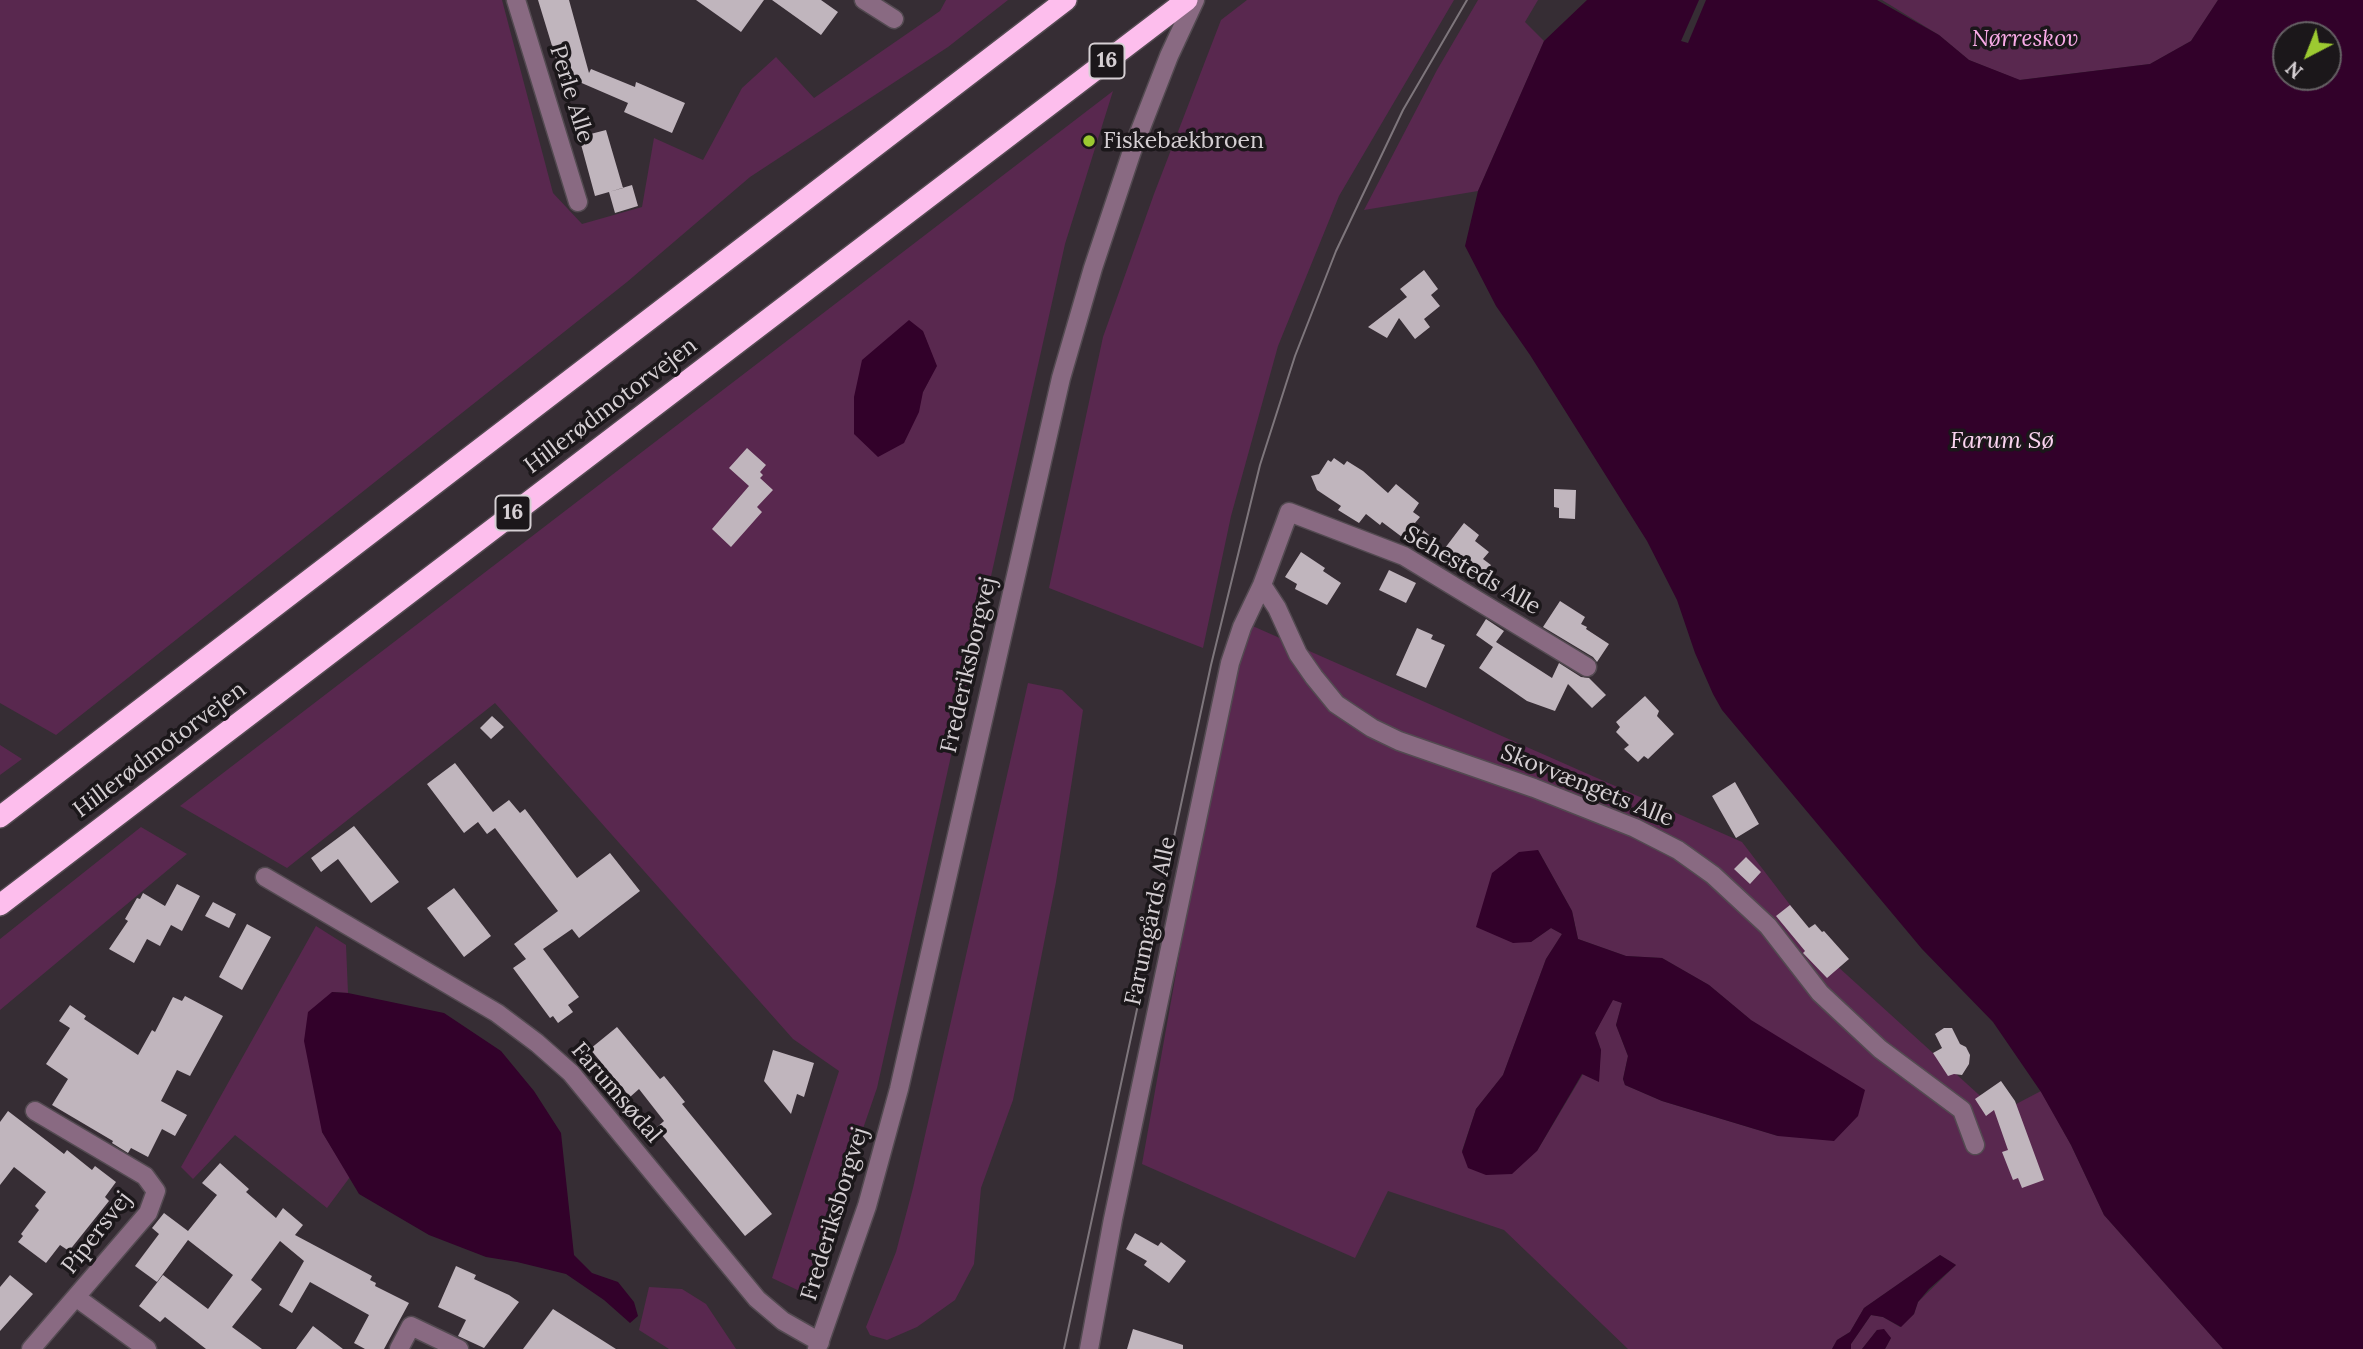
<!DOCTYPE html>
<html>
<head>
<meta charset="utf-8">
<style>
  body { margin:0 }
  #map { position:relative; width:2363px; height:1349px; overflow:hidden; background:#362d34; font-family:Lora,serif }
  canvas { display:block }
  .north { position:absolute; left:2272px; top:21px; width:70px; height:70px; box-sizing:border-box; background:#1b171a; border:2px solid #656164; border-radius:50%; rotate:222deg; font-size:19px; font-weight:700; line-height:28px; text-align:center; color:#d5cfd3 }
  .north::after { content:''; display:block; margin:auto; width:24px; height:32px; background:#9cca31; clip-path:polygon(50% 0,100% 100%,50% 72%,0 100%) }
</style>
</head>
<body>
<div id="map">
<canvas width="2363" height="1349"></canvas>
<div class="north">N</div>
</div>
<script>
const ctx = document.querySelector('canvas').getContext('2d');
ctx.lineJoin = 'round';
function fillPath(path, color) {
  ctx.fillStyle = color;
  ctx.fill(path, 'evenodd');
}
function poly(rows) {
  const path = new Path2D();
  for (const r of rows) {
    path.moveTo(r[0], r[1]);
    for (let i = 2; i < r.length; i += 2) path.lineTo(r[i], r[i + 1]);
  }
  return path;
}
function stroke(path, color, width, dash) {
  ctx.strokeStyle = color;
  ctx.lineWidth = width;
  ctx.lineCap = dash ? 'butt' : 'round';
  ctx.setLineDash(dash || []);
  ctx.stroke(path);
}
function label(font, color, halo, rows, align = 'center') {
  ctx.font = font + ' Lora,serif';
  ctx.lineWidth = 7;
  ctx.setLineDash([]);
  ctx.textBaseline = 'middle';
  ctx.strokeStyle = halo;
  ctx.fillStyle = color;
  for (const [text, x, y, turn = 0] of rows) {
    ctx.save();
    ctx.translate(x, y);
    ctx.rotate((+turn || 0) * Math.PI / 180);
    ctx.textAlign = isNaN(turn) ? turn : align;
    if (halo) ctx.strokeText(text, 0, 0);
    ctx.fillText(text, 0, 0);
    ctx.restore();
  }
}
const green = poly([
  [0,0,502,0,553,193,582,224,642,207,654,138,703,160,742,88,776,57,814,98,940,11,946,0,1008,0,948,47,750,177,627,282,56,735,0,703],
  [1247,0,1454,0,1339,196,1278,346,1231,516,1203,648,1049,588,1103,337,1154,194,1221,20],
  [1478,0,1538,0,1525,22,1544,41,1478,191,1364,210,1437,70],
  [1882,0,2218,0,2191,41,2150,64,2019,80,1969,60,1939,35],
  [1113,91,1065,244,877,1088,806,1294,772,1278,839,1071,793,1039,495,703,287,868,180,806],
  [923,332,936,366,923,392],
  [1239,620,1742,842,1836,965,1999,1113,2041,1091,2071,1145,2104,1215,2223,1349,1885,1349,1891,1338,1877,1330,1862,1349,1851,1349,1851,1344,1871,1315,1883,1317,1900,1327,1914,1314,1918,1302,1956,1265,1940,1255,1864,1308,1850,1332,1837,1340,1832,1349,1628,1349,1504,1230,1388,1191,1355,1258,1142,1164],
  [1538,850,1572,911,1578,939,1626,956,1662,958,1709,985,1751,1020,1778,1136,1662,1101,1625,1085,1623,1079,1628,1056,1616,1025,1622,1003,1612,999,1595,1033,1601,1050,1598,1081,1583,1074,1537,1151,1462,1151,1476,1109,1503,1075,1546,959,1562,934,1551,928,1531,942],
  [1028,683,1062,690,1083,710,1056,882,1013,1100,981,1188,974,1264,955,1300,917,1327,887,1340,870,1335,866,1327,896,1252,913,1188],
  [0,745,22,759,0,775],
  [141,827,187,854,0,1010,0,939],
  [316,926,346,945,348,993,332,992,322,1132,350,1177,327,1208,235,1135,193,1179,181,1167],
  [649,1287,682,1289,706,1304,736,1349,669,1349,639,1330]
]);
const water = poly([
  [1587,0,1877,0,1939,35,1969,60,2020,80,2150,64,2191,41,2218,0,2363,0,2363,1349,2223,1349,2104,1215,2071,1145,2041,1092,1993,1022,1922,949,1722,710,1713,694,1695,653,1677,600,1647,541,1530,355,1496,306,1465,246,1478,191,1544,41],
  [2286,35,2328,35,2328,77,2286,77],
  [909,320,923,331,937,366,923,392,919,412,904,443,878,457,854,434,854,397,862,360],
  [1538,850,1572,911,1578,939,1626,956,1662,958,1709,985,1751,1020,1865,1090,1858,1116,1834,1141,1778,1136,1662,1101,1625,1085,1623,1079,1628,1056,1616,1025,1622,1003,1613,1000,1595,1033,1601,1050,1599,1082,1582,1074,1537,1151,1512,1174,1486,1175,1468,1168,1462,1152,1476,1109,1503,1075,1546,959,1562,934,1551,928,1531,942,1513,943,1476,927,1492,873,1519,852],
  [332,992,348,993,444,1013,501,1051,534,1091,561,1133,574,1255,592,1273,618,1282,634,1302,638,1316,630,1323,604,1300,566,1274,517,1262,486,1257,429,1235,359,1194,322,1132,304,1041,308,1012],
  [1940,1255,1956,1265,1929,1289,1918,1302,1914,1314,1901,1327,1883,1317,1871,1315,1851,1344,1851,1349,1832,1349,1837,1340,1850,1332,1864,1308],
  [1884,1329,1891,1338,1885,1349,1862,1349,1877,1330]
]);
const pier = poly([
  [1699,0,1706,0,1688,43,1681,41]
]);
const building = poly([
  [538,0,569,0,589,73,591,69,635,87,636,82,685,103,672,133,624,112,628,103,577,81,564,85],
  [696,0,764,0,741,32],
  [772,0,821,0,838,12,821,35],
  [606,130,623,188,595,196,579,137],
  [632,185,638,206,615,213,609,192],
  [1424,270,1438,289,1431,295,1440,306,1424,319,1430,327,1415,339,1399,318,1387,338,1368,327,1407,297,1400,289],
  [747,448,766,465,760,472,763,475,760,478,773,490,757,507,762,512,731,547,712,529,749,486,729,468],
  [1334,458,1344,465,1347,461,1363,471,1388,493,1396,484,1419,503,1413,512,1420,517,1415,523,1429,535,1418,549,1382,522,1380,525,1366,514,1359,523,1338,510,1341,506,1317,490,1311,476,1319,474,1328,460,1331,462],
  [1554,489,1576,490,1575,519,1559,518,1559,508,1554,507],
  [1464,523,1479,535,1475,541,1489,552,1483,559,1491,565,1478,582,1442,552],
  [1301,552,1325,568,1323,571,1341,583,1327,605,1295,589,1297,584,1285,577],
  [1389,570,1416,583,1406,603,1379,590],
  [1560,601,1585,617,1581,624,1587,627,1586,629,1609,644,1597,662,1593,657,1543,627],
  [1486,619,1504,631,1496,642,1552,678,1559,663,1581,677,1589,678,1606,695,1592,708,1568,684,1555,711,1527,701,1479,668,1493,647,1476,635],
  [1417,628,1433,635,1431,639,1445,645,1426,688,1396,675],
  [1645,696,1659,711,1657,716,1674,734,1648,759,1644,756,1638,762,1624,749,1629,745,1616,732,1620,727,1616,722],
  [492,716,504,727,491,739,480,728],
  [455,763,493,812,509,800,520,813,525,809,577,878,610,853,640,891,579,938,572,929,543,949,579,997,568,1005,573,1012,558,1023,553,1016,550,1018,513,968,526,959,514,944,558,911,495,828,487,834,478,822,464,833,427,784],
  [1735,782,1759,824,1736,838,1712,796],
  [354,826,399,882,371,903,338,859,321,872,311,858],
  [1746,857,1761,872,1750,884,1734,869],
  [177,884,200,896,182,931,171,925,160,946,147,939,134,963,109,949,128,921,125,919,137,898,140,899,143,893,165,906],
  [454,888,491,936,464,957,427,908],
  [213,902,236,914,229,928,205,916],
  [1790,905,1809,928,1815,924,1822,932,1824,931,1849,959,1827,978,1803,953,1805,951,1776,916],
  [247,924,271,937,242,990,219,977],
  [185,996,223,1016,190,1076,177,1070,161,1101,187,1115,175,1136,162,1129,148,1157,131,1148,128,1153,112,1143,113,1141,52,1105,68,1079,46,1064,70,1028,59,1021,70,1005,86,1016,84,1019,138,1055,152,1030,155,1032,173,997,182,1001],
  [617,1027,660,1079,664,1076,685,1102,682,1104,772,1214,745,1236,656,1128,664,1121,639,1089,630,1097,590,1049],
  [1944,1028,1952,1028,1960,1044,1966,1047,1970,1055,1969,1064,1962,1075,1954,1074,1948,1076,1933,1053,1942,1048,1935,1034],
  [773,1050,814,1063,804,1097,797,1094,791,1114,764,1081],
  [2001,1081,2015,1101,2044,1180,2022,1188,2018,1178,2013,1180,2002,1152,2008,1150,1994,1110,1986,1116,1975,1099],
  [8,1111,64,1154,67,1150,92,1170,95,1166,116,1182,105,1197,109,1201,69,1251,60,1245,46,1263,18,1242,23,1236,21,1234,39,1210,35,1206,46,1192,14,1167,0,1185,0,1122],
  [220,1163,249,1189,246,1192,276,1218,283,1208,303,1225,295,1235,372,1276,370,1280,376,1283,375,1286,409,1303,384,1349,365,1349,354,1343,369,1315,310,1282,292,1313,279,1305,304,1261,280,1241,251,1280,262,1289,232,1327,262,1349,206,1349,165,1317,160,1322,139,1306,163,1275,208,1309,233,1275,188,1240,157,1282,135,1266,159,1234,152,1228,164,1213,188,1231,217,1195,202,1183],
  [1135,1233,1158,1246,1161,1242,1186,1261,1169,1283,1144,1265,1147,1261,1126,1249],
  [456,1266,476,1275,474,1279,509,1295,519,1302,484,1348,458,1336,466,1320,438,1307],
  [10,1275,33,1294,0,1331,0,1287],
  [553,1309,616,1349,523,1349],
  [313,1326,343,1349,296,1349],
  [1133,1329,1183,1345,1183,1349,1127,1349]
]);
const minor = poly([
  [516,0,578,202],
  [864,0,894,19],
  [1262,585,1277,608,1298,654,1314,677,1336,704,1372,728,1399,741,1534,788,1635,828,1678,850,1713,875,1768,926,1820,993,1880,1049,1962,1110,1975,1145],
  [265,877,497,1013,537,1043,571,1073,757,1299,783,1321,820,1342],
  [77,1298,147,1349],
  [31,1349,148,1213,156,1191,145,1176,35,1111],
  [399,1349,411,1326,459,1349],
  [817,1349,867,1206,899,1089,1061,378,1093,268,1132,151,1169,56,1195,0],
  [1089,1349,1113,1219,1230,663,1242,627,1262,585,1289,512,1404,556,1587,667]
]);
const highway = poly([
  [0,817,1066,0],
  [0,905,1187,0]
]);
const tram = poly([
  [1064,1349,1211,665,1260,465,1295,356,1336,251,1403,110,1467,0]
]);
const markers = [
  [1089,141,7,"#9cca31"]
];
const shields = [
  [1107,61,35],
  [513,513,35]
];
const shieldNames = [
  ["16",1107,61],
  ["16",513,513]
];
const parkNames = [
  ["Nørreskov",2025,39]
];
const streetNames = [
  ["Perle Alle",571,94,73],
  ["Hillerødmotorvejen",611,406,-37],
  ["Sehesteds Alle",1472,571,30],
  ["Frederiksborgvej",969,665,-77],
  ["Hillerødmotorvejen",160,750,-37],
  ["Skovvængets Alle",1587,786,22],
  ["Farumgårds Alle",1151,921,-78],
  ["Farumsødal",616,1093,49],
  ["Frederiksborgvej",835,1214,-73],
  ["Pipersvej",97,1233,-52]
];
const poiNames = [
  ["Fiskebækbroen",1103,141]
];
const waterNames = [
  ["Farum Sø",2002,441]
];
fillPath(green, '#59284f');
fillPath(water, '#32012a');
fillPath(pier, '#362d34');
fillPath(building, '#c0b5bd');
stroke(minor, '#534a51', 21);
stroke(highway, '#534a51', 24);
stroke(minor, '#896a82', 18);
stroke(highway, '#fdbeed', 21);
stroke(tram, '#7e767c', 2);
for (const [x, y, r, color] of markers) {
  const dot = new Path2D();
  dot.arc(x, y, r, 0, 2 * Math.PI);
  ctx.fillStyle = color;
  ctx.fill(dot);
  stroke(dot, '#1b171a', 2.5);
}
for (const [x, y, w] of shields) {
  const box = new Path2D();
  box.roundRect(x - w / 2, y - 17.5, w, 35, 5);
  ctx.fillStyle = '#1b171a';
  ctx.fill(box);
  stroke(box, '#d5cfd3', 2);
}
label('bold 21px', '#d5cfd3', null, shieldNames);
label('italic 23px', '#f9abe7', '#1b171a', parkNames);
label('23px', '#d5cfd3', '#1b171a', streetNames);
label('23px', '#d5cfd3', '#1b171a', poiNames, 'left');
label('italic 24px', '#fbd3f0', '#1b171a', waterNames);
</script>
</body>
</html>
